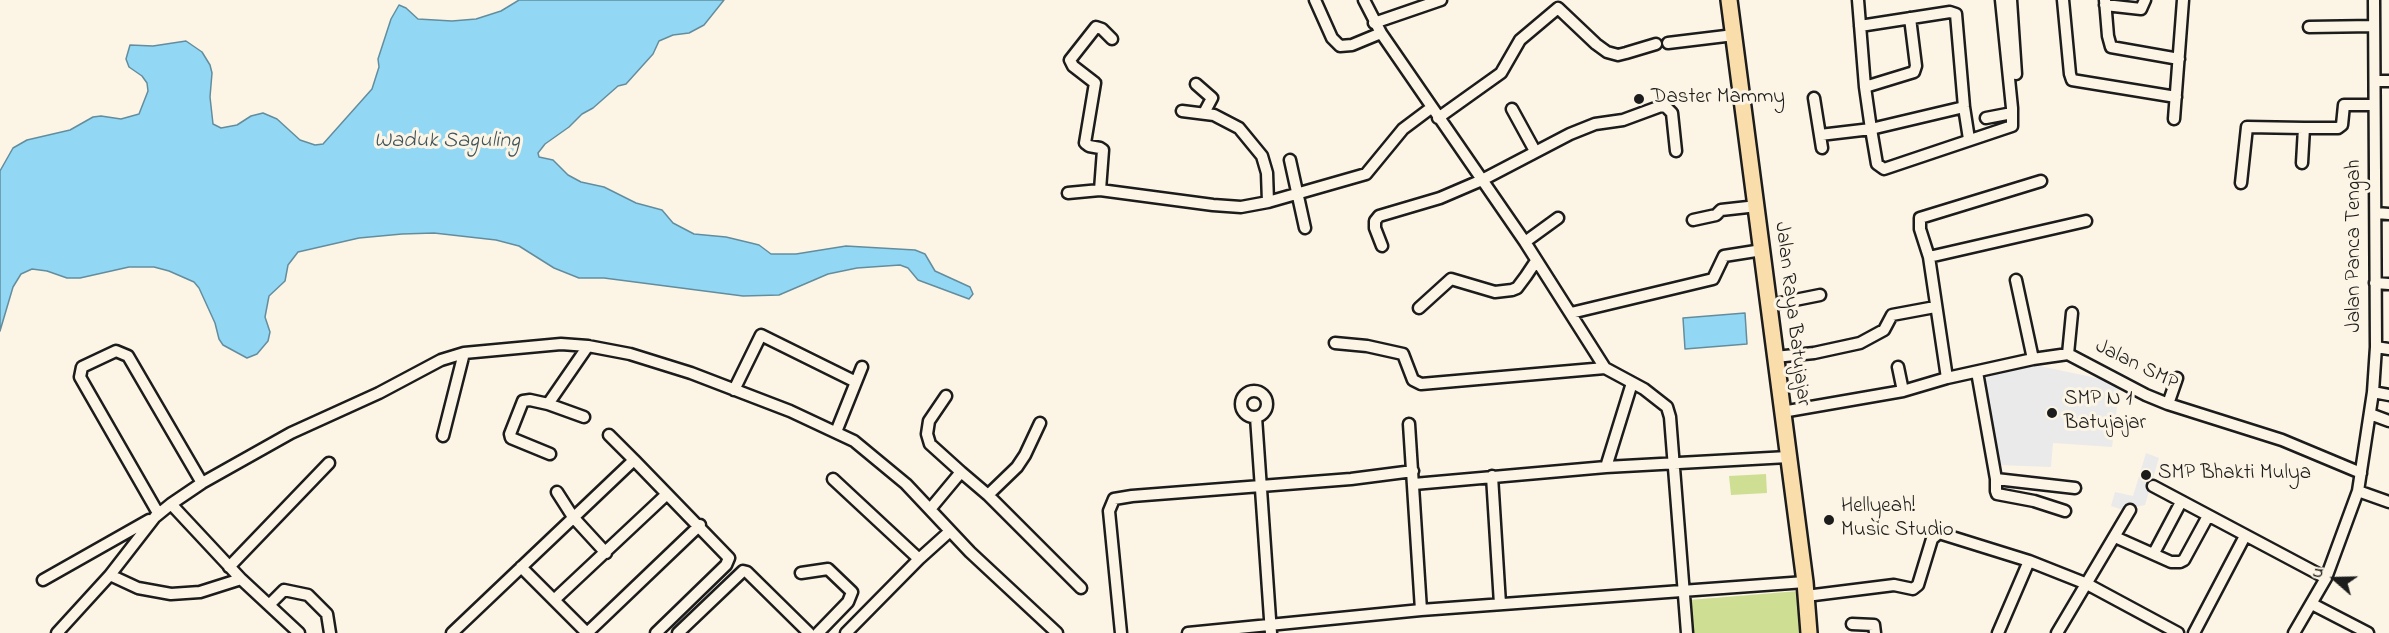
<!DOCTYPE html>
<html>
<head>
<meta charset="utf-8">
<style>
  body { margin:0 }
  #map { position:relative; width:2389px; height:633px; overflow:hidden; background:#fcf5e5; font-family:"Indie Flower",sans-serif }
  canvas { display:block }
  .north { position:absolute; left:2305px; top:549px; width:60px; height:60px; -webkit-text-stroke:4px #fcf5e5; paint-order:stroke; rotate:290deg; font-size:16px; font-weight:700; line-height:24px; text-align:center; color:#1c1c1c }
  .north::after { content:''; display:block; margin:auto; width:21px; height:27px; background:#1c1c1c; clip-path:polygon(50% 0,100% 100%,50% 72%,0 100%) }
</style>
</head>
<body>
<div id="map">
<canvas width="2389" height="633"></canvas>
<div class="north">U</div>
</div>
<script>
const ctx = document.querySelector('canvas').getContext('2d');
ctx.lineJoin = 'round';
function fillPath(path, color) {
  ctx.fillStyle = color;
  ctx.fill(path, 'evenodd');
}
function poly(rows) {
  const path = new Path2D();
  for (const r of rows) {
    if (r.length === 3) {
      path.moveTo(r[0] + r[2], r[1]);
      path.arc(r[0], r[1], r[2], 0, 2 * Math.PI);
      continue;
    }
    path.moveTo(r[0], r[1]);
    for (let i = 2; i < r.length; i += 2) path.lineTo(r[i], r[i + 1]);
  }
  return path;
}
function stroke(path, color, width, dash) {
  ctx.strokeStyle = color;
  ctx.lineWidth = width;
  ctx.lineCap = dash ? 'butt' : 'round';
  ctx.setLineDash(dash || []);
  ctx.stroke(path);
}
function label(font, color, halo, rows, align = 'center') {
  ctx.font = font + ' "Indie Flower",sans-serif';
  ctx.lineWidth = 6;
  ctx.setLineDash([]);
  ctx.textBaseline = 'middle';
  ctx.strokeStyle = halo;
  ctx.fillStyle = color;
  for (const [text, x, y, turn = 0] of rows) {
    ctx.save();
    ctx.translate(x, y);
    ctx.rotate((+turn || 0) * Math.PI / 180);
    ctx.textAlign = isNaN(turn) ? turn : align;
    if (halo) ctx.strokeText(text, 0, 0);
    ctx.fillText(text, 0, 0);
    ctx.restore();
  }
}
const built = poly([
  [2035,365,2120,383,2112,447,2053,443,2051,467,1997,465,1981,373],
  [2146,453,2159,458,2145,505,2123,510,2111,506,2115,492,2133,496]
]);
const green = poly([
  [1766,474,1767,493,1731,495,1729,476],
  [1798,591,1801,633,1692,633,1689,600]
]);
const water = poly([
  [519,0,724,0,704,25,689,33,673,35,659,41,653,54,626,84,618,86,593,108,582,114,569,127,545,144,538,153,539,157,553,160,568,175,581,182,604,187,636,203,662,210,673,223,694,234,726,237,751,243,759,245,771,254,796,254,846,246,915,250,925,254,935,271,970,287,973,294,969,299,918,280,908,268,900,265,857,268,828,274,779,295,743,296,604,278,579,278,554,268,519,246,496,240,434,233,402,234,359,238,298,252,288,265,285,281,269,296,265,317,270,332,268,341,257,354,247,358,223,345,219,339,215,323,199,288,194,282,169,271,154,267,129,267,80,278,67,278,47,271,32,269,21,274,13,287,0,331,0,171,13,148,27,140,70,130,93,117,101,116,121,119,139,114,148,91,147,83,142,76,129,67,126,59,130,45,153,46,186,41,202,52,210,65,212,73,210,97,213,124,221,128,237,125,251,116,263,113,277,119,300,140,315,145,323,144,372,89,379,67,378,59,391,19,399,5,406,8,418,19,452,21,476,19,501,11,519,0],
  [1745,313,1747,344,1685,349,1683,318,1745,313]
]);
const minor = poly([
  [1315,0,1332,38,1340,46,1352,45,1381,33],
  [1364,0,1381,33,1525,242,1605,368,1644,389,1667,407,1670,417,1687,633],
  [1858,0,1865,87,1871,129,1877,164,1884,169,2012,126,2012,108,2001,0],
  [2011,0,2016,74],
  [2063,0,2070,74,2072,80,2176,97],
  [2105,0,2108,36,2111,47,2179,59],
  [2105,5,2141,9,2145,0],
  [1374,23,1441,0],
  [1860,26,1950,12,1956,14,1964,107,1969,139],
  [2309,27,2374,26],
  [1668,43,1734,35],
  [2375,81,2389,81],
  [1196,84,1212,98,1204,113],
  [1865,87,1914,72,1916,66,1910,18],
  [1814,98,1822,148],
  [1512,109,1535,151],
  [1182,111,1214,115,1239,128,1262,156,1267,173,1268,202],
  [1438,118,1501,73,1520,40,1558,8,1596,44,1607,52,1618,55,1626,53,1656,44],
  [1986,118,2012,113],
  [2174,119,2183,0],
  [1820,135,1871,129,1964,107],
  [1290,160,1305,228],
  [2302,163,2304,128,2338,128,2342,125,2344,105,2374,105],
  [2241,183,2247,127,2304,128],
  [1100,190,1103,150,1100,148,1089,146,1085,143,1095,83,1073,66,1070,60,1096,27,1102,29,1112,39],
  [1068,193,1100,190,1213,205,1241,207,1268,202,1366,174,1403,129,1431,108],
  [2376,213,2389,214],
  [1693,220,1716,215,1721,210,1757,206],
  [1525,242,1558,218],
  [1382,246,1375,228,1375,221,1379,216,1440,198,1482,180,1570,134,1595,124,1623,120,1661,106,1666,107,1672,113,1676,151],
  [1929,257,2086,221],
  [2016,280,2033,359],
  [2375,283,2389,284],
  [1770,305,1820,295],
  [1419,308,1451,279,1495,292,1512,290,1517,288,1526,276,1536,261],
  [1571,313,1713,279,1724,256,1762,250],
  [1335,343,1367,346,1403,354,1413,380,1421,384,1605,368],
  [2376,347,2389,349],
  [2068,354,2072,313],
  [1775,357,1814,353,1860,343,1884,330,1892,315,1935,307],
  [1898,367,1903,391],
  [1977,372,1996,479,2075,488],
  [1947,378,1929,257,1920,229,1920,218,2041,181],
  [734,390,761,335,856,382],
  [1254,404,13],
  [2373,392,2389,395],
  [946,396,929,421,927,434,930,444,961,472],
  [548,404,530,400,523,401,510,434,511,438,550,454],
  [2168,404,2177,378],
  [1782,412,1903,391,1947,378,2033,359,2068,354,2146,395,2168,404,2282,440,2361,473],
  [2370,414,2389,421],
  [584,417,548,404,588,346],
  [1256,417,1271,633],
  [1409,424,1421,610],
  [836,432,862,367],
  [609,435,634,460],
  [443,436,464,353],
  [1606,467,1632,383],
  [1492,476,1500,604],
  [833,479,919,559],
  [1996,479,1996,491,1997,494,2034,501,2065,511],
  [1414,484,1606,467,1788,457],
  [2153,486,2326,578],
  [2358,491,2389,502],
  [557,492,573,517,606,553],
  [988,495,1017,467,1025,455,1040,423],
  [171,504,202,483,291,433,379,393,441,360,464,353,561,344,588,346,630,354,691,373,790,411,854,441,906,484,970,552,1057,633],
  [931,508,961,472,988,495,1081,588],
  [158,513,80,377,82,367,116,351,128,356,202,483],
  [2115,537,2171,562,2180,562,2184,560,2208,516],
  [2154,553,2181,502],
  [229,567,329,463],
  [521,567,587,633],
  [801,573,828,569,852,592,848,602,818,633],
  [110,575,155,517,171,504,241,579],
  [43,580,149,520],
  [1806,596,1894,585,1913,589,1918,585,1932,539,1939,533,2029,561,2087,584,2178,633],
  [554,600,667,494],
  [2312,604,2368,633],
  [269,605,284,590,308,595,327,614,330,633],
  [1852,624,1874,625,1875,633],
  [57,633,110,575,138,588,171,594,200,592,241,579,299,633],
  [452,633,634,460,729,558,726,565,656,633],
  [587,633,700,525],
  [678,633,743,571,747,572,809,633],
  [846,633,919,559,949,532],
  [1121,633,1109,511,1114,499,1132,496,1351,479,1413,471],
  [1188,633,1421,610,1805,582],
  [1998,633,2029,561],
  [2057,633,2130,510],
  [2194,633,2245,536],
  [2294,633,2326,578,2358,491,2373,392,2376,347,2374,0]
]);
const highway = poly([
  [1729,0,1805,582,1809,633]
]);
const markers = [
  [1639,99,6,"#1c1c1c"],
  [2052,413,6,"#1c1c1c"],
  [2146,475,6,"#1c1c1c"],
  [1829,520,6,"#1c1c1c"]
];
const poiNames = [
  ["Daster Mammy",1651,99],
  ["SMP N 1",2064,401],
  ["Batujajar",2064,425],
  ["SMP Bhakti Mulya",2158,475],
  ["Hellyeah!",1841,508],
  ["Music Studio",1841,532]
];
const streetNames = [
  ["Jalan Panca Tengah",2356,246,-90],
  ["Jalan Raya Batujajar",1791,314,83],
  ["Jalan SMP",2136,366,26]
];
const waterNames = [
  ["Waduk Saguling",447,142]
];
fillPath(built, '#eaeaea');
fillPath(green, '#cedf93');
fillPath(water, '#92d8f4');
stroke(water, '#638d9e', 1.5);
stroke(minor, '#1c1c1c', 15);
stroke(highway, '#1c1c1c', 20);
stroke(minor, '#fcf5e5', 10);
stroke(highway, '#f9deab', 15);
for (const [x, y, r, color] of markers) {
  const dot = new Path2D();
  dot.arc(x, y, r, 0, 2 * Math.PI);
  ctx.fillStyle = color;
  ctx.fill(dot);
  stroke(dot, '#fcf5e5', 2);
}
label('21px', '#1c1c1c', '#fcf5e5', poiNames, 'left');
label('21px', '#1c1c1c', '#fcf5e5', streetNames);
label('italic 22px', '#3f545d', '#fcf5e5', waterNames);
</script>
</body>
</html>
